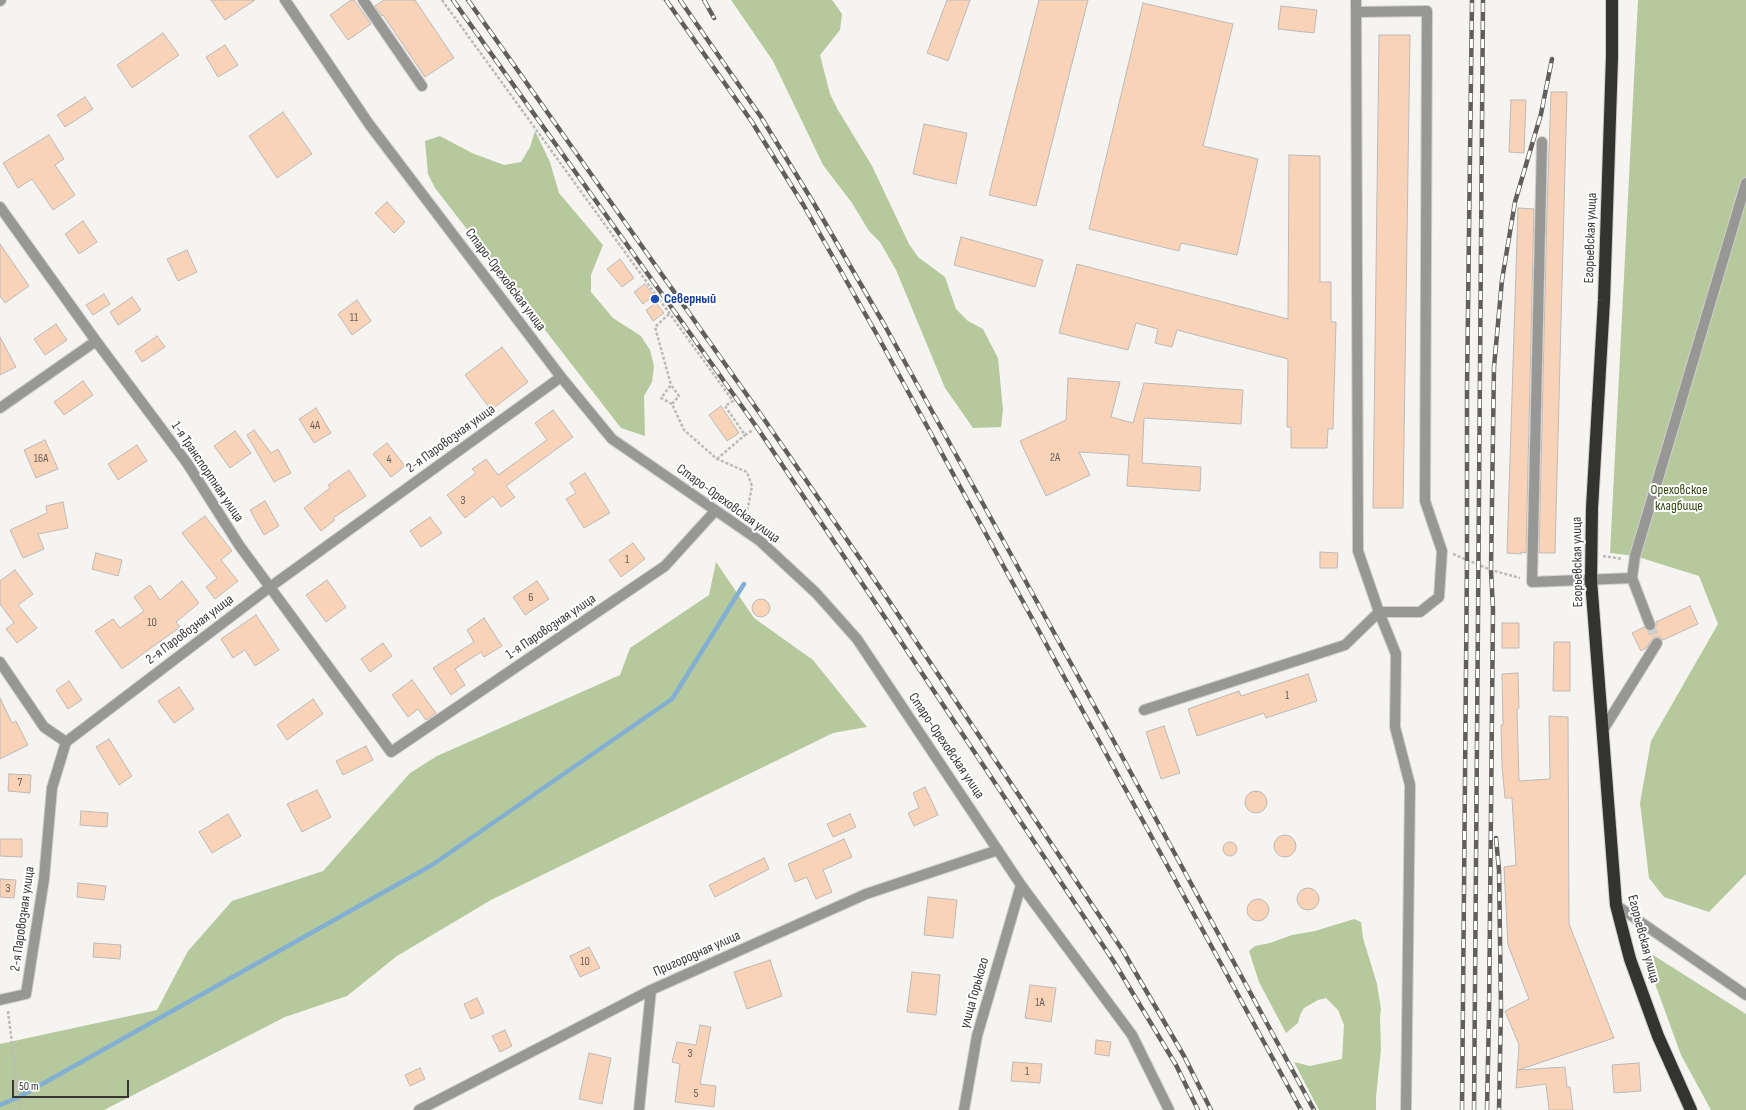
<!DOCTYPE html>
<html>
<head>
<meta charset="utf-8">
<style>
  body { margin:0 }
  #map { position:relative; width:1746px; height:1110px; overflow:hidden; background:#f6f4f1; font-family:"Sofia Sans Condensed",sans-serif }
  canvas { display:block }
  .scale { position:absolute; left:12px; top:1080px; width:117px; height:18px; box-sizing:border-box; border:2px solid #383736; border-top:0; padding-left:5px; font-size:12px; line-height:14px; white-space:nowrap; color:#383736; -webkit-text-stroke:3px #fff; paint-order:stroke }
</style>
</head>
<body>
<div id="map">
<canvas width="1746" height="1110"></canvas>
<div class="scale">50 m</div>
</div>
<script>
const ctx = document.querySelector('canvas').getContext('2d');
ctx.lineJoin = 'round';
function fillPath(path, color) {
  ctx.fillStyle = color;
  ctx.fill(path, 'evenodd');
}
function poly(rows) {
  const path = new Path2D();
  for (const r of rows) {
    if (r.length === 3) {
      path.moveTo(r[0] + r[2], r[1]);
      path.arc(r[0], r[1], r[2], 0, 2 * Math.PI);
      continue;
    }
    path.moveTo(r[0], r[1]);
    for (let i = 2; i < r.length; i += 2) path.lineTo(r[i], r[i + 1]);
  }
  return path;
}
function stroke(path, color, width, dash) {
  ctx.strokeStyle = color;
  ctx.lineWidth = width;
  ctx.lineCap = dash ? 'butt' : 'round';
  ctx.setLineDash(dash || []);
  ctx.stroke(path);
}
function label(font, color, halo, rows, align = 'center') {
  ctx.font = font + ' "Sofia Sans Condensed",sans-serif';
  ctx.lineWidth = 4;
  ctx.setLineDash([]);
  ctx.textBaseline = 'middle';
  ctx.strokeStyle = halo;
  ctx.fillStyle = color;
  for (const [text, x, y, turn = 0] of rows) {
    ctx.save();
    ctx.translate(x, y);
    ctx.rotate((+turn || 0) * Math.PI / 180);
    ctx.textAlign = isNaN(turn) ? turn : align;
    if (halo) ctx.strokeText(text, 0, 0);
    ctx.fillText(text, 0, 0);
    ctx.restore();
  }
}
const green = poly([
  [731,0,831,0,833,1,842,14,840,30,820,55,830,94,838,110,872,166,909,244,918,257,945,277,956,309,968,321,983,329,998,358,1003,410,1001,427,973,428,945,388,896,270,880,242,869,231,852,203,823,165,773,61],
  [1638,0,1746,0,1746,874,1709,912,1664,897,1649,878,1640,803,1651,741,1718,624,1699,576,1635,556,1610,553],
  [535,131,550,162,559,193,603,245,591,275,591,292,613,318,641,336,650,350,654,366,652,382,644,396,645,436,621,428,435,188,428,174,425,141,440,136,472,153,504,165,521,162,530,147],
  [716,562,754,618,813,660,867,727,833,733,491,900,397,956,347,996,285,1017,104,1110,0,1110,0,1044,157,1010,188,951,232,901,323,871,410,773,437,756,620,675,630,648,709,595],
  [1354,919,1361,922,1363,938,1377,984,1381,1009,1380,1017,1381,1049,1376,1097,1376,1110,1319,1110,1294,1062,1310,1066,1342,1059,1344,1025,1338,1010,1326,998,1318,1000,1304,1008,1300,1015,1298,1023,1286,1033,1259,982,1249,951,1255,946,1270,943,1292,935,1315,931],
  [1642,948,1746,1014,1746,1110,1711,1110,1681,1055]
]);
const stream = poly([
  [0,1105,19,1097,432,865,672,699,744,584]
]);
const building = poly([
  [211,0,255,0,225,20,211,0],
  [351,0,354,0,371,24,348,40,330,15,351,0],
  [384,0,415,0,454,58,425,77,383,15,382,16,375,6,384,0],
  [947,0,970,0,948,61,927,53,947,0],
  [1039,0,1088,0,1036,206,989,195,1039,0],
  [1143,3,1233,24,1203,146,1258,159,1237,255,1181,243,1179,251,1089,229,1143,3],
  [1281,6,1317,10,1314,33,1278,29,1281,6],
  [163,33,179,55,132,88,117,65,163,33],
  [1379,35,1410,35,1403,508,1373,508,1379,35],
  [225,45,238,65,218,77,206,57,225,45],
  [1551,92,1567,92,1555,553,1539,553,1547,209,1551,92],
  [85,97,93,109,65,127,57,115,85,97],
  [1511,100,1526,100,1524,153,1509,152,1511,100],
  [283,112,312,154,277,178,249,136,283,112],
  [924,124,967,133,956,184,913,174,924,124],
  [49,135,64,159,55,165,75,195,53,210,32,179,18,188,3,163,49,135],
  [1289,155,1320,156,1320,282,1331,282,1331,322,1336,322,1333,429,1328,429,1327,448,1291,448,1291,427,1287,427,1288,359,1177,330,1172,347,1155,343,1158,329,1136,323,1128,350,1059,333,1077,264,1288,319,1289,155],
  [387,202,405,222,394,233,375,213,387,202],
  [1518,208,1534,209,1526,553,1521,552,1521,554,1507,553,1518,208],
  [83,221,97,242,79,254,65,234,83,221],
  [961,237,1043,260,1035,287,954,265,961,237],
  [0,244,29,286,5,303,0,296,0,244],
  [187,250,197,272,178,281,167,259,187,250],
  [620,259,634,278,622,287,607,269,620,259],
  [645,284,654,295,643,304,634,292,645,284],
  [104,294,110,304,93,315,86,305,104,294],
  [132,297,141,310,118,325,110,312,132,297],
  [357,300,371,321,352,335,338,314,357,300],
  [656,303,664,313,653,321,646,310,656,303],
  [56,324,67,340,45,355,34,339,56,324],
  [157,336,165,347,142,362,135,351,157,336],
  [0,337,16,367,0,375,0,337],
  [502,347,528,382,491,410,465,375,502,347],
  [1068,378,1120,382,1111,417,1133,423,1144,383,1243,390,1241,424,1144,418,1142,463,1201,467,1200,491,1127,486,1129,455,1079,452,1090,475,1046,496,1020,441,1066,420,1068,378],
  [83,381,93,395,64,415,54,402,83,381],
  [721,406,739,433,727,441,709,415,721,406],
  [316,408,331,433,314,443,299,419,316,408],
  [553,410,573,437,506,486,515,497,501,507,493,496,465,518,447,495,476,473,472,469,486,459,498,475,547,440,535,423,553,410],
  [254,430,271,453,278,449,291,473,274,482,247,435,254,430],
  [235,431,251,453,230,468,214,446,235,431],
  [45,440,58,469,36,478,24,450,45,440],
  [387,443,405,466,391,477,373,454,387,443],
  [137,445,147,461,118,480,108,464,137,445],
  [349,470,366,496,333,518,335,520,321,531,304,508,330,488,328,485,349,470],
  [585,473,610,513,584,528,566,499,576,493,570,483,585,473],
  [265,501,279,526,264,535,250,510,265,501],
  [63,502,68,528,38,534,44,549,23,558,10,530,47,513,46,506,63,502],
  [205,516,232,551,221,560,238,581,215,599,206,587,217,578,182,533,205,516],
  [430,517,442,533,421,547,410,531,430,517],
  [633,543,645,559,621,577,609,560,633,543],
  [1320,552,1338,553,1337,568,1320,568,1320,552],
  [96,553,122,560,118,576,92,569,96,553],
  [15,570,33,594,18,605,37,628,17,643,6,629,14,623,0,604,0,581,15,570],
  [327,580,346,607,326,622,306,595,327,580],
  [182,581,199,603,176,622,180,627,122,669,95,631,113,619,120,628,144,611,134,597,150,585,160,600,182,581],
  [537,581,549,599,525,615,513,597,537,581],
  [761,608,9],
  [1690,606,1698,624,1663,640,1660,637,1654,637,1646,648,1641,651,1632,633,1644,627,1649,631,1653,631,1656,626,1656,622,1690,606],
  [256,615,279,650,255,666,245,650,233,658,221,639,256,615],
  [484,618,502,646,484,657,481,652,455,669,465,685,451,695,433,668,474,642,467,630,484,618],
  [1502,623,1519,623,1519,648,1502,648,1502,623],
  [1554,642,1570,642,1570,691,1553,691,1554,642],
  [383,643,392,656,370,672,361,659,383,643],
  [1518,673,1519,708,1517,709,1519,781,1550,779,1549,716,1568,717,1569,924,1614,1038,1518,1070,1565,1067,1567,1087,1570,1087,1573,1110,1549,1110,1546,1084,1516,1088,1519,1045,1505,1011,1529,999,1508,945,1504,867,1516,865,1512,798,1505,798,1502,766,1501,725,1503,725,1502,674,1518,673],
  [1308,674,1317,701,1266,718,1264,713,1197,736,1188,709,1239,691,1241,696,1308,674],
  [412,680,436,713,426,720,418,709,408,717,392,695,412,680],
  [69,681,82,700,68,709,56,690,69,681],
  [179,687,194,709,174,723,158,701,179,687],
  [0,698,12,723,16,721,28,745,0,759,0,698],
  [313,699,323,714,287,740,277,725,313,699],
  [1164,726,1180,773,1161,779,1146,732,1164,726],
  [109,739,132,776,119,785,96,747,109,739],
  [366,746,373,760,343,775,336,761,366,746],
  [9,774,31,775,30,793,8,791,9,774],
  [925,787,938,815,914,826,908,813,919,808,913,793,925,787],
  [317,790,331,817,302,832,287,804,317,790],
  [1256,802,11],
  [81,811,108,813,107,827,80,825,81,811],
  [228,814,241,836,212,853,199,832,228,814],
  [850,814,856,827,833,837,827,824,850,814],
  [1285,846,11],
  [0,839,22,839,22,857,0,856,0,839],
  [844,839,852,857,823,870,832,892,816,899,807,877,795,882,788,864,844,839],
  [1230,849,7],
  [764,858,769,869,715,897,709,885,764,858],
  [0,879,16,880,14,898,0,897,0,879],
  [78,883,106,886,104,900,77,897,78,883],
  [1308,899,11],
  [928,897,957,900,953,938,924,935,928,897],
  [1258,910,11],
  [94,943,121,945,120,959,93,957,94,943],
  [589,947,600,968,580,977,570,956,589,947],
  [770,960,782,996,747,1009,734,972,770,960],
  [912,972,940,975,936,1015,907,1012,912,972],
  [1030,985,1056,988,1051,1022,1025,1018,1030,985],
  [477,998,484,1013,471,1019,464,1004,477,998],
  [700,1025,711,1027,700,1084,716,1086,714,1107,675,1102,680,1064,672,1062,677,1042,696,1045,700,1025],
  [505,1030,512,1046,500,1052,492,1036,505,1030],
  [1096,1040,1111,1042,1109,1056,1095,1054,1096,1040],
  [589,1053,611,1058,602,1104,579,1099,589,1053],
  [1013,1062,1042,1064,1040,1083,1011,1081,1013,1062],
  [1639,1063,1641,1091,1614,1093,1612,1065,1639,1063],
  [420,1068,425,1079,410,1086,405,1075,420,1068]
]);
const minorTunnel = poly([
  [1650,625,1657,643]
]);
const path = poly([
  [442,0,733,401,725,406,745,435,753,430],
  [669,314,655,327,671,385],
  [672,404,661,398,671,385,679,396,672,404,684,430,717,459,747,472,752,486,746,518],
  [717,459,745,435],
  [1453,554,1491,570,1520,578],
  [1603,556,1622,559],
  [8,1011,20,1110]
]);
const minor = poly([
  [285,0,369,124,561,377,612,439,760,541,816,593,857,639,1021,885,1132,1035,1169,1110],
  [363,0,422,86],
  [1356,0,1358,551,1379,612,1396,654,1395,727,1410,785,1406,1110],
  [0,1,1,0],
  [1542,142,1532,582,1632,578,1650,625],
  [0,207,96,341,187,463,239,545,391,752,665,566,715,511],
  [0,408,96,341],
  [1632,578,1635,556,1746,183],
  [0,662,44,727,66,742],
  [1144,710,1345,645,1379,612,1420,612,1439,597,1442,551,1425,501,1427,11,1356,12],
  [1603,730,1657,643],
  [1616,905,1746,995],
  [0,1000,26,994,44,879,52,788,66,742,270,587,561,377],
  [419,1110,651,990,866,894,998,850],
  [639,1110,651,990],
  [964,1110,977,1036,1021,885]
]);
const highway = poly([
  [1612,0,1612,57,1604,300,1592,508,1591,580,1616,905,1630,959,1658,1036,1691,1110]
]);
const rail = poly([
  [453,0,758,429,876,604,1114,962,1176,1065,1198,1110],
  [468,0,766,422,885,595,1123,951,1184,1056,1211,1110],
  [666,0,752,122,804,206,876,333,1301,1110],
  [680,0,761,117,813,202,885,326,1112,738,1314,1110],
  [704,0,714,18],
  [1496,838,1499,870,1501,1007,1499,1110],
  [1462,1110,1467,559,1467,388,1472,0],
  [1474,1110,1483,0],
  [1487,1110,1489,1015,1493,609,1491,570,1494,367,1502,280,1515,202,1541,114,1552,59]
]);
const markers = [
  [655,299,5,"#1a4fb4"]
];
const numberNames = [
  ["11",354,318],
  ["4А",315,426],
  ["2А",1055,458],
  ["16А",41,459],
  ["4",389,460],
  ["3",463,501],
  ["1",627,560],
  ["6",531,598],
  ["10",152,623],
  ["1",1287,696],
  ["7",20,783],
  ["3",8,889],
  ["10",585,962],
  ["1А",1040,1003],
  ["3",690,1054],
  ["1",1027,1072],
  ["5",696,1094]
];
const streetNames = [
  ["Егорьевская улица",1591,238,-88],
  ["Старо-Ореховская улица",505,280,53],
  ["2-я Паровозная улица",451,439,-36],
  ["1-я Транспортная улица",207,472,56],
  ["Старо-Ореховская улица",728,504,36],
  ["Егорьевская улица",1578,562,-91],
  ["1-я Паровозная улица",551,627,-34],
  ["2-я Паровозная улица",190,630,-37],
  ["Старо-Ореховская улица",946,746,56],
  ["2-я Паровозная улица",23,919,-82],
  ["Егорьевская улица",1643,939,75],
  ["Пригородная улица",697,954,-24],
  ["улица Горького",975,993,-74]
];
const transitNames = [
  ["Северный",664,299]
];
const parkNames = [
  ["Ореховское",1679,490],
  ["кладбище",1679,506]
];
fillPath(green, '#b6c99c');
stroke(stream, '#83afd3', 4.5);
fillPath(building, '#f9d3b8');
stroke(building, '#bdb9b7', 1);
stroke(minorTunnel, '#d0cecc', 10, [10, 5]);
stroke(minor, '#d0cecc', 12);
stroke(highway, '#d0cecc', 14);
stroke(path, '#bbbab7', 2.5, [3, 2]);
stroke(minor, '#979796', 10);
stroke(highway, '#333330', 12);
stroke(rail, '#615f5e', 4.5);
stroke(rail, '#fff', 3, [9]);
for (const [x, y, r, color] of markers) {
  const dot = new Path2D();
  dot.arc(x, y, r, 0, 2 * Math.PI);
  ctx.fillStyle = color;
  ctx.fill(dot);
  stroke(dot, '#fff', 1.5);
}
label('12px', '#685e56', null, numberNames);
label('14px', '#383736', '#fff', streetNames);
label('bold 14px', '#164399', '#fff', transitNames, 'left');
label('14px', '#354712', '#fff', parkNames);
</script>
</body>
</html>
